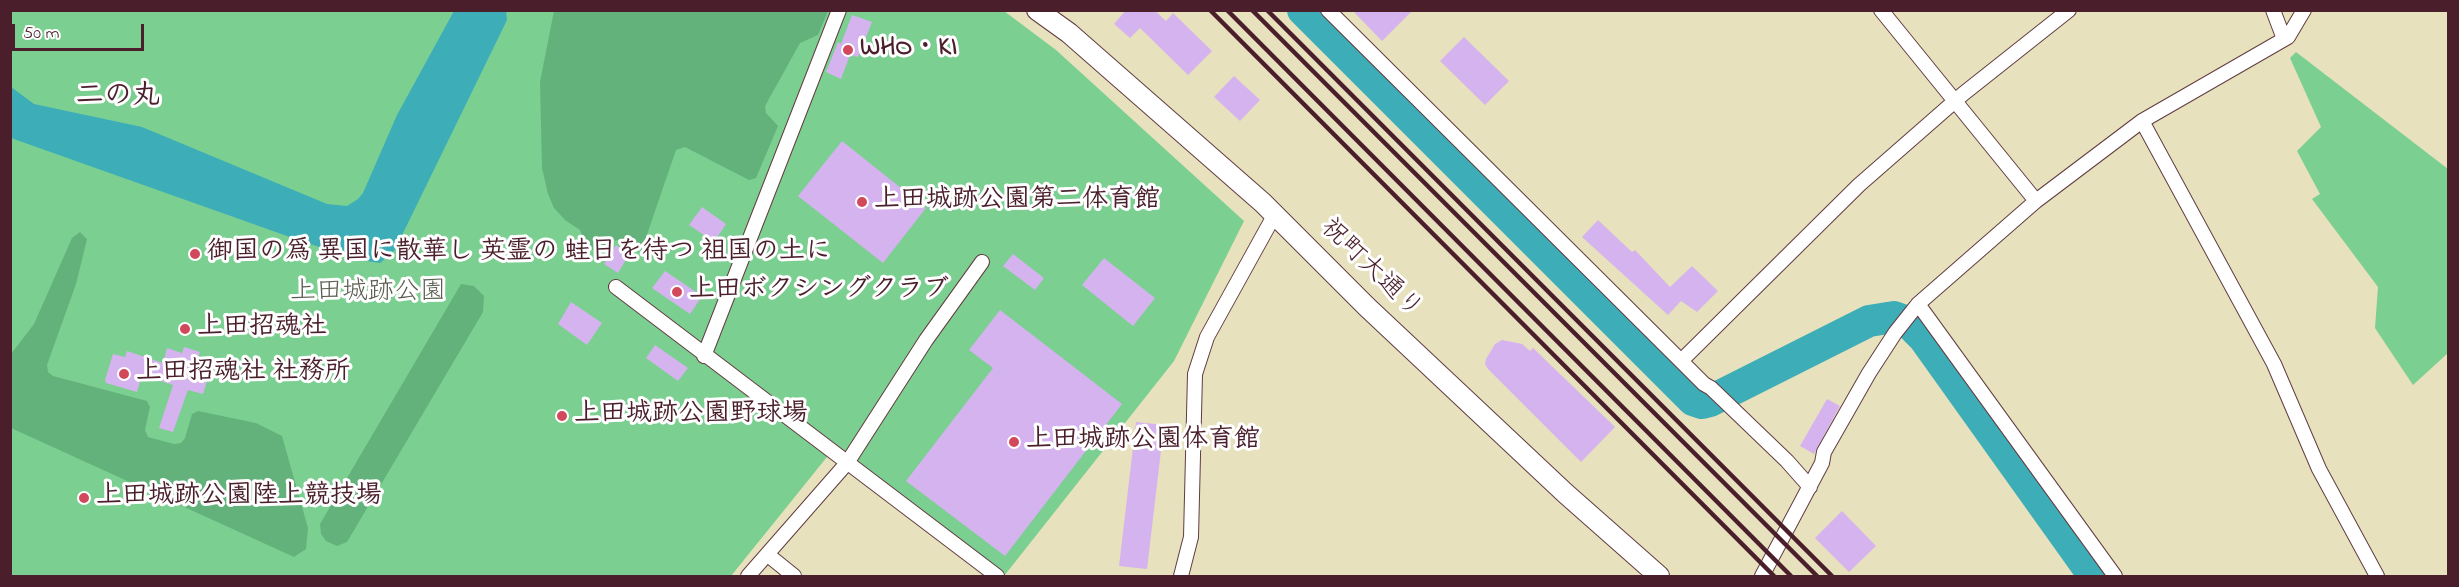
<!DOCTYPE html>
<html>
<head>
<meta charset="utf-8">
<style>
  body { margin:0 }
  #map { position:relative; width:2459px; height:587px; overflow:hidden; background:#e7e1bd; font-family:"Indie Flower",sans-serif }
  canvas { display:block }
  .frame { position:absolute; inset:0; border:12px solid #4a1f2b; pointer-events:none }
  .scale { position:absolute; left:12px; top:24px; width:132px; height:27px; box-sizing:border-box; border:3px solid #4a1f2b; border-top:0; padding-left:8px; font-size:18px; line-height:21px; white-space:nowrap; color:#4a1f2b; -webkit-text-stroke:4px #fff; paint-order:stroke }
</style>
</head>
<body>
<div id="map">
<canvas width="2459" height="587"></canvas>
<div class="frame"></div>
<div class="scale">50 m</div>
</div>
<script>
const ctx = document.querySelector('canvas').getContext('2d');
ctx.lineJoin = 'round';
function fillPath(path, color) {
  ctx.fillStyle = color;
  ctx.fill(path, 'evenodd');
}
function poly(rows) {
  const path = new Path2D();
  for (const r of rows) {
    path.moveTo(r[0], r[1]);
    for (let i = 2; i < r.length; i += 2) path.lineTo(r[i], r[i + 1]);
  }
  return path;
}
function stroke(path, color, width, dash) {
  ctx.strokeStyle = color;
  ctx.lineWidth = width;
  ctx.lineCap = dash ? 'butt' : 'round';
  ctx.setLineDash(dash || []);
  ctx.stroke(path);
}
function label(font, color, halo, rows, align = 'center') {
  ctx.font = font + ' "Indie Flower","Klee One",sans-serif';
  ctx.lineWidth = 6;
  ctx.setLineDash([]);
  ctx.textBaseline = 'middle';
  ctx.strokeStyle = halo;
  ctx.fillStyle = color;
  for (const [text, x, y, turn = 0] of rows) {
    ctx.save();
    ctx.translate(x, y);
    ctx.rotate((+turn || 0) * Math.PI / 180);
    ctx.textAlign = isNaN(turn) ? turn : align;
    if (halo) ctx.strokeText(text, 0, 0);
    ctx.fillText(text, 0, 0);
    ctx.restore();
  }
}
const green = poly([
  [10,11,1004,11,1056,50,1244,221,1174,361,1004,576,835,447,731,576,11,576],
  [2296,52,2448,169,2448,353,2413,385,2375,328,2378,287,2312,199,2320,194,2297,151,2321,127,2290,58]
]);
const forest = poly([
  [554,11,554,10,828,11,818,35,800,43,765,106,766,113,778,126,756,178,749,180,685,147,676,150,642,249,637,252,618,240,611,241,604,252,598,253,586,246,580,230,565,220,554,208,548,194,542,168,540,82],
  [80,232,87,239,76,284,47,365,48,372,53,376,147,401,150,407,145,430,148,437,174,444,181,443,185,438,192,414,198,411,256,423,282,436,308,528,306,549,294,557,11,428,11,354,34,324,72,238],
  [461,284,474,286,484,296,483,312,347,542,337,546,326,541,321,534,320,524]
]);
const water = poly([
  [454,11,506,11,507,20,406,227,394,251,380,263,359,260,304,242,11,138,11,87,34,104,142,127,327,204,347,206,358,199,363,193,397,115]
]);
const river = poly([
  [1303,10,1693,400,1702,403,1710,401,1869,321,1894,317,1908,322,1924,338,2094,576]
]);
const building = poly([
  [1126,10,1154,10,1166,21,1173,13,1212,51,1188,75,1140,28,1130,38,1114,24],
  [1352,10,1413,10,1382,41],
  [852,15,872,22,858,57,850,55,841,79,826,72,838,42,841,44],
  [1464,37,1509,81,1485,105,1440,61],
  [1234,76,1260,100,1240,121,1214,97],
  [842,141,926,208,883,263,798,196],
  [702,207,726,224,714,242,689,225],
  [1598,220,1632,252,1635,250,1670,287,1692,266,1718,291,1697,312,1681,301,1668,315,1582,237],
  [616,245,630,253,618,273,604,264],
  [1013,254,1044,278,1035,290,1003,266],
  [1104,258,1155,298,1133,326,1082,285],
  [665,271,702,296,690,314,652,288],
  [571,302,602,323,587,345,558,324],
  [1000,310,1122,404,1005,556,906,481,993,368,969,350],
  [1502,340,1522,344,1530,351,1533,348,1615,427,1581,462,1488,369,1485,364,1486,359,1495,344],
  [655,345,688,368,678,381,646,358],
  [184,347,200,352,198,358,213,362,203,394,188,390,173,432,159,428,173,385,142,375,137,392,106,383,105,380,113,354,125,357,127,351,163,363,167,348,182,353],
  [1827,399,1840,406,1814,454,1800,446],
  [1136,422,1164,425,1147,569,1119,566],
  [1842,511,1876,546,1849,572,1815,538]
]);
const street = poly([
  [1328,10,1681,361,1704,384,1711,388,1787,461,1810,487],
  [1881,10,2036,201],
  [2273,10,2284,39],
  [2142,121,2274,364,2319,469,2377,576],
  [616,287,997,576],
  [1918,304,2115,576],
  [704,356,839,10],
  [1681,361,1859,185,1963,94,2069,10],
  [768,555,794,576],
  [748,576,847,463,926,340,982,262],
  [1181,576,1191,537,1195,374,1207,337,1275,214],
  [1762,576,1822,463,1824,452,1869,373,1895,333,1918,304,2036,201,2142,121,2288,37,2304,10]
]);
const secondary = poly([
  [1037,10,1069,33,1263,203,1367,307,1565,493,1659,576]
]);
const rail = poly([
  [1210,10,1774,576],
  [1227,10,1791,576],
  [1252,10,1817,576],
  [1267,10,1832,576]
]);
const markers = [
  [848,50,6,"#d1495b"],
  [862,202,6,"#d1495b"],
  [195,254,6,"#d1495b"],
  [677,292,6,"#d1495b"],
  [185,329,6,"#d1495b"],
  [124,374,6,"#d1495b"],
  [562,416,6,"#d1495b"],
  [1014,442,6,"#d1495b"],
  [84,498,6,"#d1495b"]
];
const poiNames = [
  ["WHO・KI",860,50],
  ["上田城跡公園第二体育館",874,202],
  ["御国の爲 異国に散華し 英霊の 蛙日を待つ 祖国の土に",207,254],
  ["上田ボクシングクラブ",689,292],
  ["上田招魂社",197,329],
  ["上田招魂社 社務所",136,374],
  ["上田城跡公園野球場",574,416],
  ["上田城跡公園体育館",1026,442],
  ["上田城跡公園陸上競技場",96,498]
];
const streetNames = [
  ["祝町大通り",1370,270,44]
];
const parkNames = [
  ["上田城跡公園",368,294]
];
const quarterNames = [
  ["二の丸",118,98]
];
fillPath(green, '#7bcf91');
fillPath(forest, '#64b27b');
fillPath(water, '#3dadb8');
stroke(river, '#3dadb8', 32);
fillPath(building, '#d5b3ee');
stroke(street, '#623c41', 16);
stroke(secondary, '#623c41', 22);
stroke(street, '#fff', 14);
stroke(secondary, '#fff', 20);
stroke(rail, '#4a1f2b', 4.5);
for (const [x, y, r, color] of markers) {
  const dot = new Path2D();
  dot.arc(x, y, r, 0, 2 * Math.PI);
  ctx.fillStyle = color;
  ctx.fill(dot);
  stroke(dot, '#fff', 2);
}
label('bold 26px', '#4a1f2b', '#fff', poiNames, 'left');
label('26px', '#4a1f2b', '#fff', streetNames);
label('26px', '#5b5d4f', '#fff', parkNames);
label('bold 28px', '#4a1f2b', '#fff', quarterNames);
</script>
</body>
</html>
